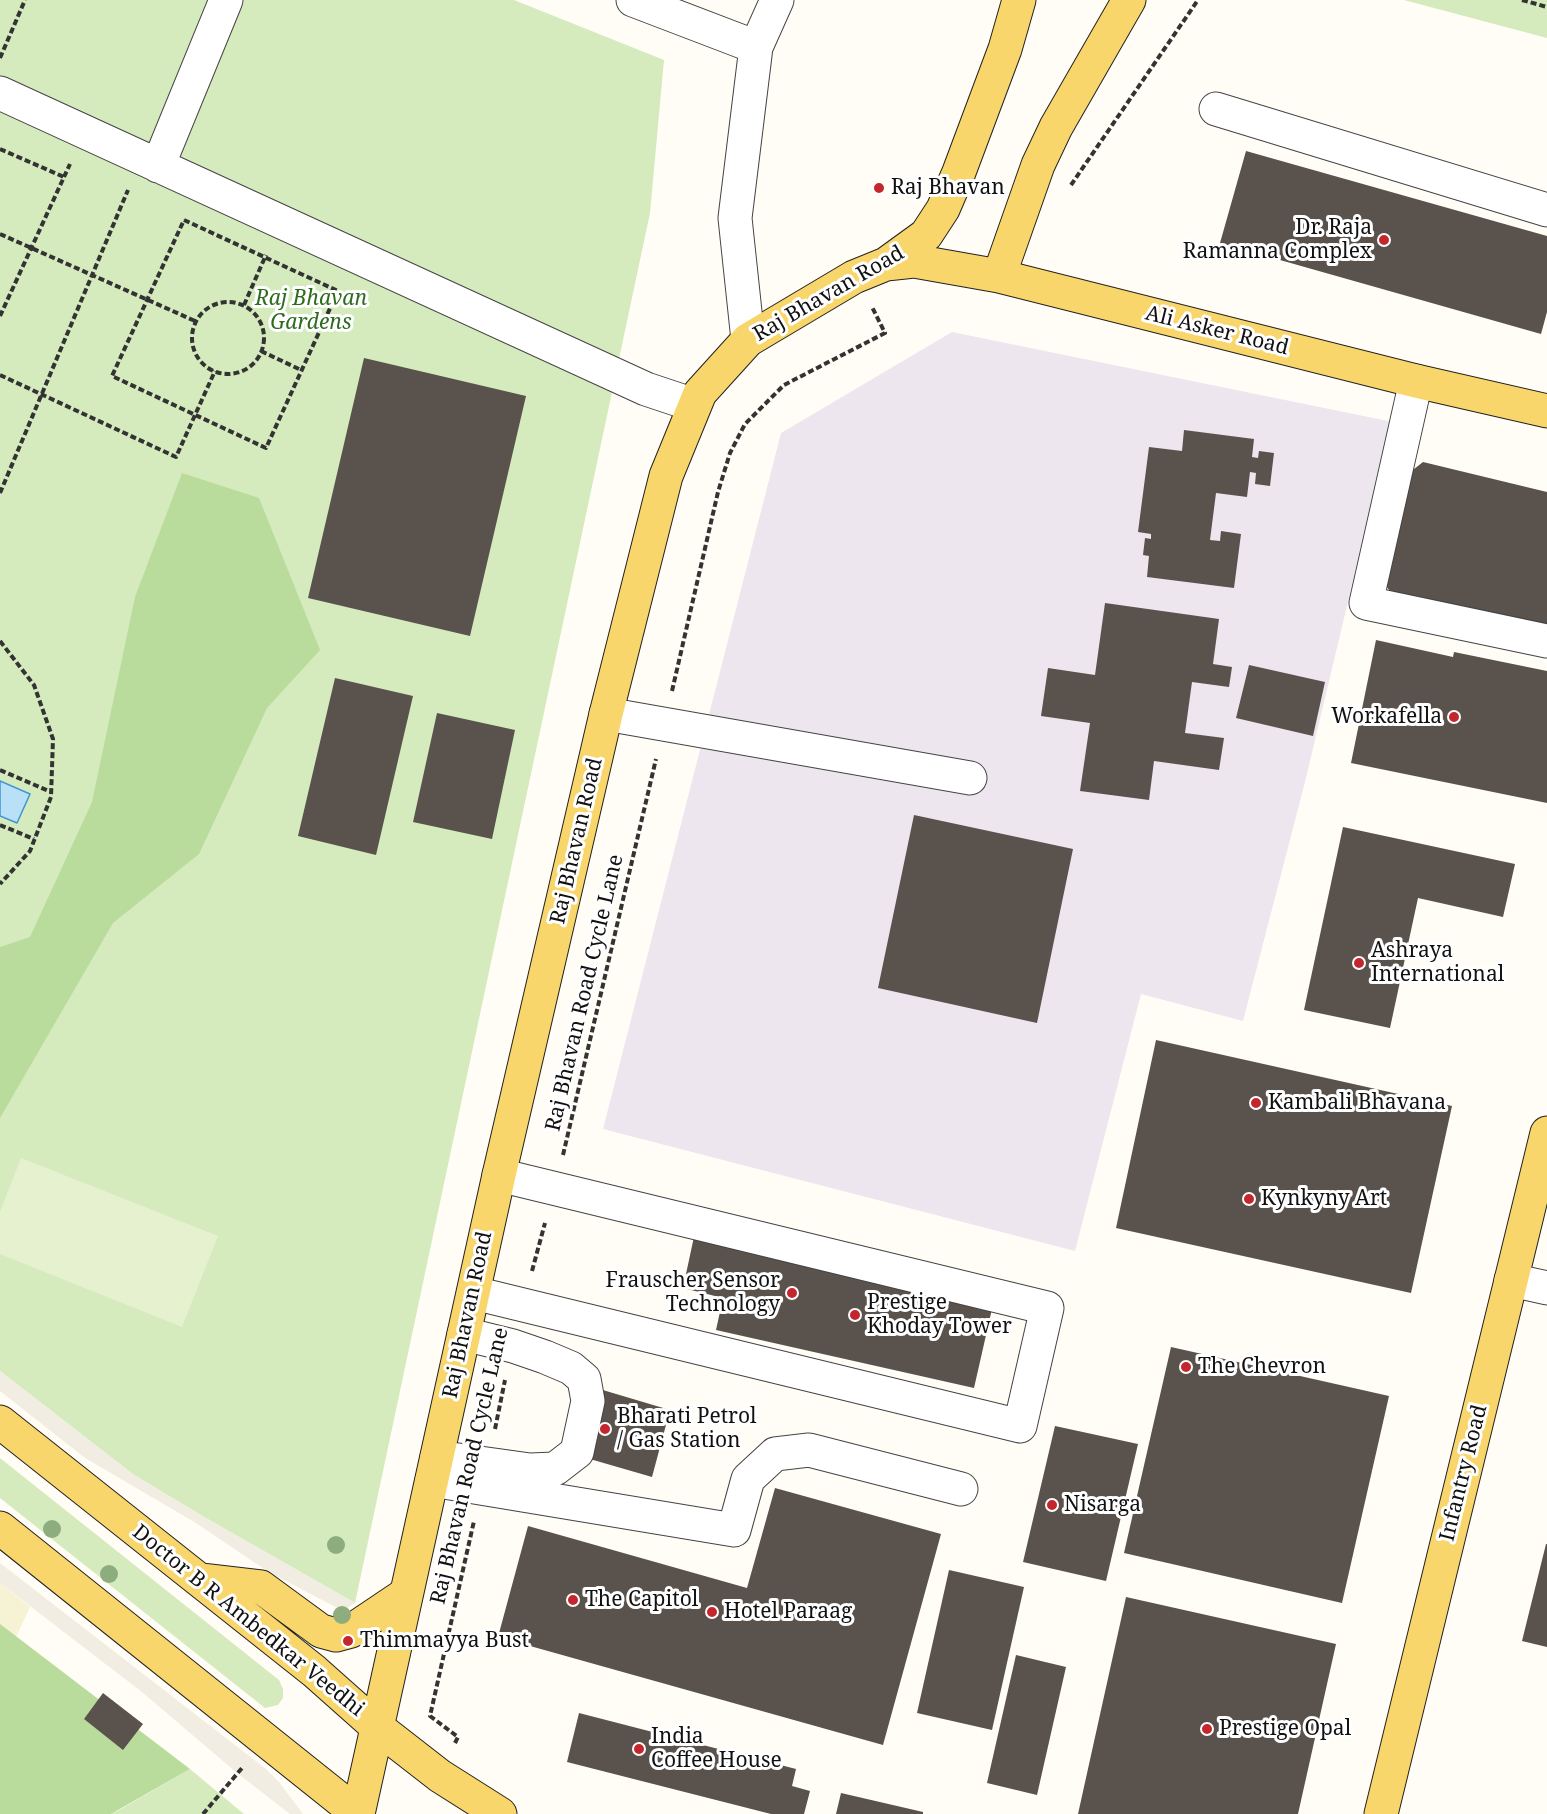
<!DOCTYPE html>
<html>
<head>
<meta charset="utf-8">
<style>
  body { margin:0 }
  canvas { display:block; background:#fffdf5 }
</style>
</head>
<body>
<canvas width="1547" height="1814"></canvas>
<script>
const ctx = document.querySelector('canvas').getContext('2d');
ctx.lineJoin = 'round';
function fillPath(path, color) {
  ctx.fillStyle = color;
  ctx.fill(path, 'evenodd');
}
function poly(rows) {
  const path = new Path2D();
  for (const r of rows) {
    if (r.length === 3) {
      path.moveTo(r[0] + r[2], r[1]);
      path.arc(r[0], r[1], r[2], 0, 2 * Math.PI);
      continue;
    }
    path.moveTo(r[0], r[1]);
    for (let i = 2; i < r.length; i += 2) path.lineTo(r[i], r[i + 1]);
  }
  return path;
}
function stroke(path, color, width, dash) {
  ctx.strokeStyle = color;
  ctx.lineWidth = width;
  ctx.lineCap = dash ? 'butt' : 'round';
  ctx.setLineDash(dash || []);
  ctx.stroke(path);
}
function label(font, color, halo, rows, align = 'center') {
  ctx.font = font + ' "Noto Serif",serif';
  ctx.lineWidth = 6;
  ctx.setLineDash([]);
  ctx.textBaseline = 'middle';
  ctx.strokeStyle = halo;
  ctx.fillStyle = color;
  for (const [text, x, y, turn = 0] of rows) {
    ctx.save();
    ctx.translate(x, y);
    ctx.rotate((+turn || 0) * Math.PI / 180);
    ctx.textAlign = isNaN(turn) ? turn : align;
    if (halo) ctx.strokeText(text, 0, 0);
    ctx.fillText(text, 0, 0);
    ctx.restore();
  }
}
const industrial = poly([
  [952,332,1393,422,1382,459,1305,782,1243,1021,1141,994,1075,1251,603,1129,781,433]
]);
const farmland = poly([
  [0,1583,30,1607,0,1672]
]);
const green = poly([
  [0,0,514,0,664,60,650,213,355,1603,204,1517,134,1475,0,1371],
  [1404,0,1547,0,1547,38],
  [0,1458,279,1680,283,1689,283,1698,278,1705,265,1708,0,1498],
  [190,1769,244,1814,111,1814,121,1809]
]);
const forest = poly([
  [182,473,259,498,320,650,267,708,199,854,113,923,0,1118,0,947,30,937,92,802,135,597],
  [0,1624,190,1769,111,1814,0,1814]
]);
const pitch = poly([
  [21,1158,218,1236,182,1327,0,1254,0,1212]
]);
const plaza = poly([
  [0,1371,134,1475,204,1517,355,1603,343,1611,267,1571,196,1523,85,1458,0,1391],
  [0,1563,266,1769,279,1782,303,1814,290,1814,237,1773,142,1692,0,1583]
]);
const water = poly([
  [0,781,30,794,17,823,0,816,0,781]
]);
const building = poly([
  [1246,151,1547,236,1547,312,1541,334,1220,243],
  [364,358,526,396,470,636,308,598],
  [1184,430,1254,439,1252,457,1258,458,1259,451,1274,453,1270,486,1255,484,1256,473,1250,472,1247,497,1216,493,1210,540,1220,541,1221,531,1241,534,1234,588,1147,577,1149,556,1143,555,1145,538,1151,539,1151,534,1138,532,1149,447,1182,451],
  [1423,462,1547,492,1547,632,1396,599,1386,586,1409,473],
  [1105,603,1219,619,1213,664,1232,667,1229,687,1192,682,1185,733,1224,738,1219,770,1154,761,1149,800,1080,791,1090,723,1041,716,1048,668,1095,675],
  [1376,640,1453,657,1454,652,1547,671,1547,803,1351,763],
  [1249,665,1325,682,1313,736,1236,718],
  [335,678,413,696,376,855,298,836],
  [437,713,515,730,492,839,413,822],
  [914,815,1073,849,1037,1023,878,988],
  [1343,827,1515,864,1503,917,1418,898,1390,1028,1304,1010],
  [1156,1040,1452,1106,1411,1293,1116,1228],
  [695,1232,994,1300,974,1388,716,1330,723,1298,683,1288],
  [1171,1347,1389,1396,1342,1603,1124,1553],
  [596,1388,670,1410,652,1477,583,1457],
  [1055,1426,1138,1444,1106,1581,1023,1562],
  [775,1488,941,1534,883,1745,498,1637,528,1526,747,1588],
  [1546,1544,1547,1544,1547,1647,1522,1641],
  [949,1570,1024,1587,992,1730,917,1713],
  [1126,1597,1336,1644,1298,1814,1078,1814],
  [1016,1655,1066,1667,1037,1795,987,1783],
  [103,1693,143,1724,123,1750,84,1719],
  [579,1713,796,1769,792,1786,810,1791,804,1814,771,1814,567,1762],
  [841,1793,923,1812,923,1814,836,1814]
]);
const path = poly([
  [1522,0,1547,7],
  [0,58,25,0],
  [0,149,64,177],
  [1071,185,1198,0],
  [184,220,338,291,266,448,112,376,184,220],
  [0,234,195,321],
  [228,338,36],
  [244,305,266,255],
  [0,316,70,164],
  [261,351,301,370],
  [0,375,176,457,215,371],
  [0,493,128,190],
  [0,641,34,685,53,739,51,797,30,851,0,884],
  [672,691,718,492,730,453,745,424,784,385,885,333,872,307],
  [0,770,51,792],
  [0,825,34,839],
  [563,1155,656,759],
  [532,1271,545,1223],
  [495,1429,505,1380],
  [455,1743,458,1737,430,1716,474,1521],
  [203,1814,242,1768]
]);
const minor = poly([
  [633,0,756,47],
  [0,93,646,389,694,405],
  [1216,109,1547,210],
  [158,166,226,0],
  [748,340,735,218,756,47,777,0],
  [1416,381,1366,603,1547,641],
  [606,714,970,778],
  [1511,1280,1547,1288],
  [474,1293,1020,1426,1047,1308,499,1175],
  [437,1457,530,1470,555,1469,577,1452,588,1401,584,1379,571,1368,545,1357,513,1346,464,1334],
  [432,1480,734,1530,748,1479,775,1454,809,1450,961,1489]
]);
const major = poly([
  [886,264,914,261,999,276,1416,381,1547,411],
  [999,276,1038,165,1056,127,1129,0],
  [0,1422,314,1671,377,1727,440,1776,500,1814],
  [0,1528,358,1814],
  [201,1580,261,1587,321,1631,336,1635,351,1631,406,1594],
  [358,1814,499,1175,606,714,666,476,700,393,748,340,854,277,886,264,926,235,943,209,959,172,1005,49,1019,0],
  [1381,1814,1547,1133]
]);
const trees = [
  [52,1529],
  [336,1545],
  [109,1574],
  [342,1615]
];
const markers = [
  [879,188,6,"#c4262e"],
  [1384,240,6,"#c4262e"],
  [1454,717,6,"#c4262e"],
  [1359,963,6,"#c4262e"],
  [1256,1103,6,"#c4262e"],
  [1249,1199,6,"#c4262e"],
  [792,1293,6,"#c4262e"],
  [855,1315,6,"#c4262e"],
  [1186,1367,6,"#c4262e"],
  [605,1429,6,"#c4262e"],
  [1052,1505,6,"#c4262e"],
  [573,1600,6,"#c4262e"],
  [712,1612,6,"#c4262e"],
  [348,1641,6,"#c4262e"],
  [1207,1729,6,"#c4262e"],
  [639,1749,6,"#c4262e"]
];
const poiNames = [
  ["Raj Bhavan",891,188],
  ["Dr. Raja",1372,228,"right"],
  ["Ramanna Complex",1372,252,"right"],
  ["Workafella",1442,717,"right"],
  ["Ashraya",1371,951],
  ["International",1371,975],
  ["Kambali Bhavana",1268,1103],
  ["Kynkyny Art",1261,1199],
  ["Frauscher Sensor",780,1281,"right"],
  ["Technology",780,1305,"right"],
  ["Prestige",867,1303],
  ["Khoday Tower",867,1327],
  ["The Chevron",1198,1367],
  ["Bharati Petrol",617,1417],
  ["/ Gas Station",617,1441],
  ["Nisarga",1064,1505],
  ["The Capitol",585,1600],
  ["Hotel Paraag",724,1612],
  ["Thimmayya Bust",360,1641],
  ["Prestige Opal",1219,1729],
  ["India",651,1737],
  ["Coffee House",651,1761]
];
const streetNames = [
  ["Raj Bhavan Road",829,294,-30],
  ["Ali Asker Road",1217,331,14],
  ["Raj Bhavan Road",577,841,-77],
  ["Raj Bhavan Road Cycle Lane",585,993,-77],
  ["Raj Bhavan Road",468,1315,-78],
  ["Raj Bhavan Road Cycle Lane",470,1466,-77],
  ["Infantry Road",1464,1473,-76],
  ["Doctor B R Ambedkar Veedhi",248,1621,39]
];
const parkNames = [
  ["Raj Bhavan",311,299],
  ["Gardens",311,323]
];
fillPath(industrial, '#eee6ef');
fillPath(farmland, '#f6f3d4');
fillPath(green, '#d5ebbd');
fillPath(forest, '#b9dc9c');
fillPath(pitch, '#e6f2cf');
fillPath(plaza, '#f1ede2');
fillPath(water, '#b9e0f7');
stroke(water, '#3f96cf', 1.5);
fillPath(building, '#5a524d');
stroke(minor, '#444', 35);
stroke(major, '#222', 35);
stroke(path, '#333', 4, [6, 3]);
stroke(minor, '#fff', 33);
stroke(major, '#f9d66b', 33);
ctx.fillStyle = '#8dad7f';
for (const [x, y] of trees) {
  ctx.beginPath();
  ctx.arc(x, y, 9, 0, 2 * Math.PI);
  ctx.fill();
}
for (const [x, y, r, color] of markers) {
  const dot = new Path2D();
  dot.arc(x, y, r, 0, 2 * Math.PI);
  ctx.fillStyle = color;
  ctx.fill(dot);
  stroke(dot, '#fff', 2);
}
label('21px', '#111', '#fff', poiNames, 'left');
label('21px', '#111', '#fff', streetNames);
label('italic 21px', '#2f6b1f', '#fff', parkNames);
</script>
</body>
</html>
